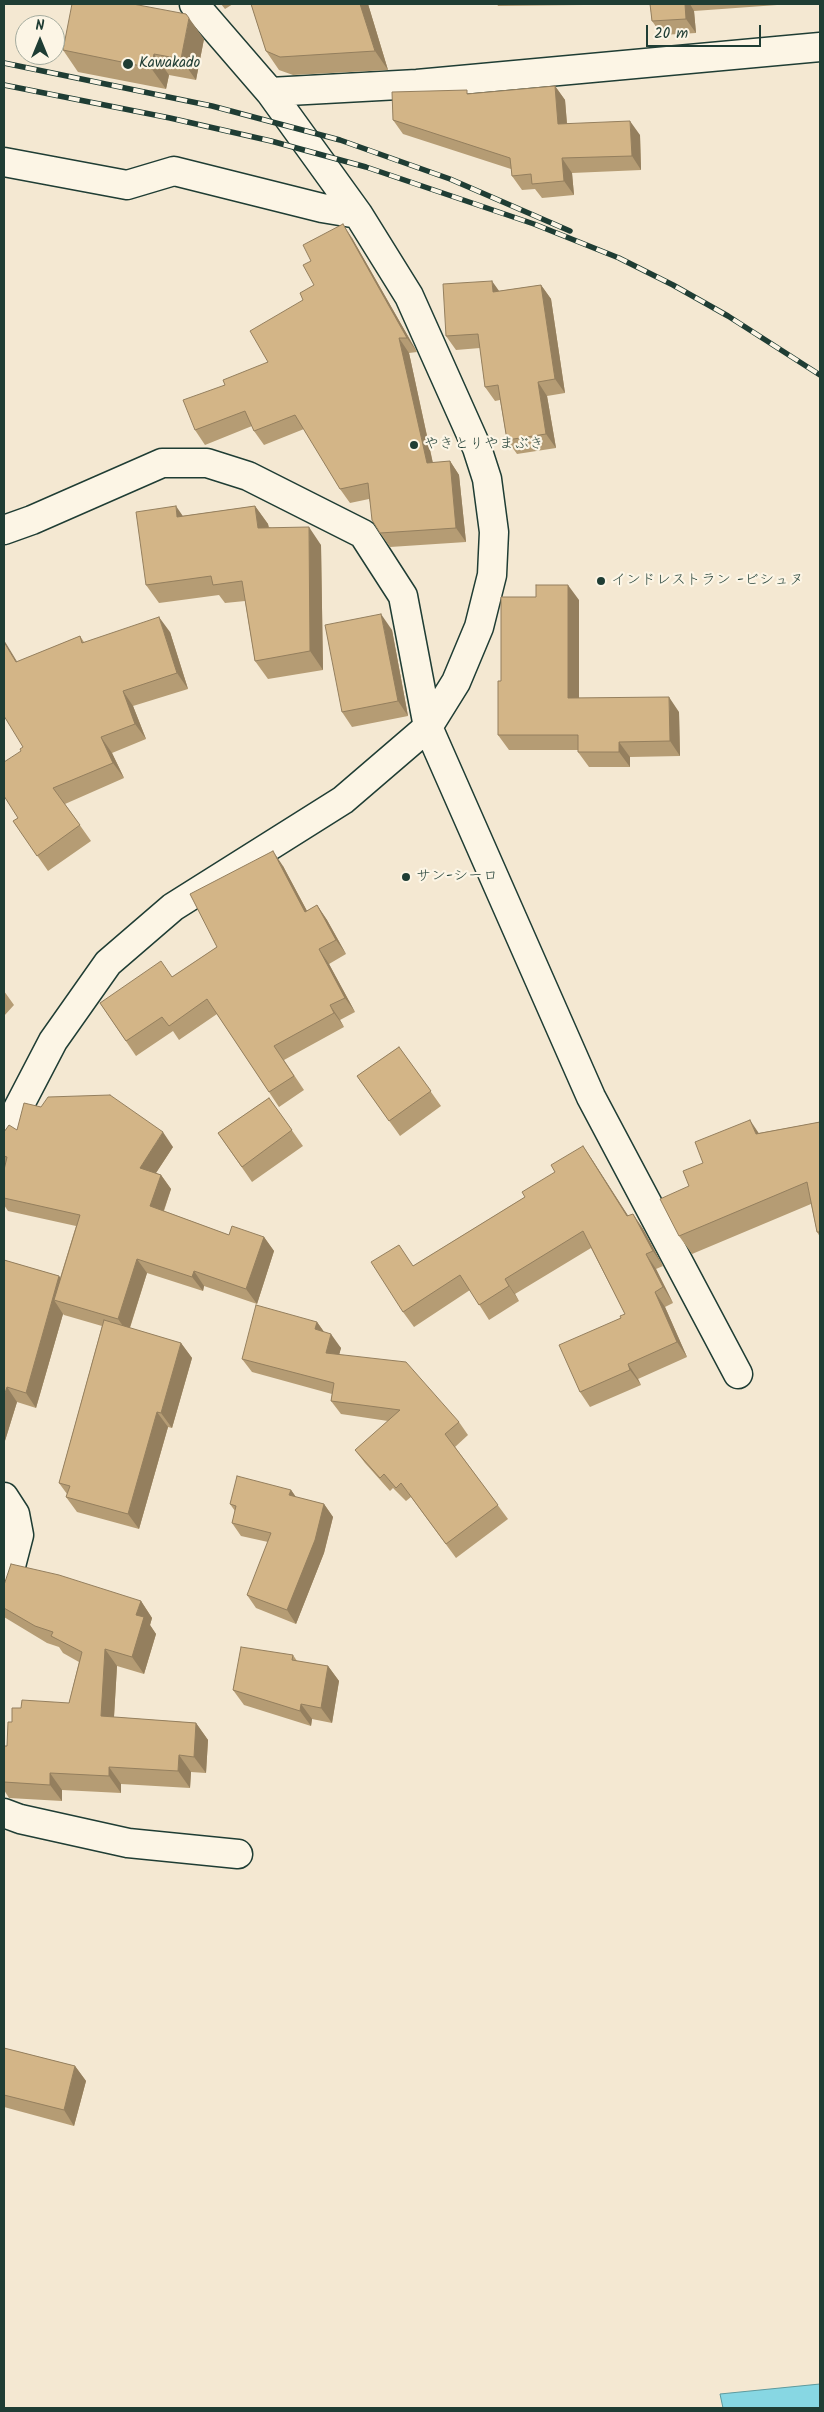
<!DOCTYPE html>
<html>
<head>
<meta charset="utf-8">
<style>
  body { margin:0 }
  #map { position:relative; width:824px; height:2412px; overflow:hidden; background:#f4e8d2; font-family:Kalam,sans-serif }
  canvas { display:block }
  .frame { position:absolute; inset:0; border:5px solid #1f3d34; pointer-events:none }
  .north { position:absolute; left:15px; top:15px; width:50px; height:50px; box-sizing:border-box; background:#fcf5e5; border:1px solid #a4ab9e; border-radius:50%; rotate:0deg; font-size:14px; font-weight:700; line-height:20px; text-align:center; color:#1f3d34 }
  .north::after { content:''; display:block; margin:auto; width:18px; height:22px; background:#1f3d34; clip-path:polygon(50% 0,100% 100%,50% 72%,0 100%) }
  .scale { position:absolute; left:646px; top:25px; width:115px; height:22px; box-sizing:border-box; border:2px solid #1f3d34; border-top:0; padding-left:6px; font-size:15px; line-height:18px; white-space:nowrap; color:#1f3d34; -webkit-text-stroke:4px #fcf5e5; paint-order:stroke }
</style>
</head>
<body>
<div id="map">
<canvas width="824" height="2412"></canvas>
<div class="frame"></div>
<div class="north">N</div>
<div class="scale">20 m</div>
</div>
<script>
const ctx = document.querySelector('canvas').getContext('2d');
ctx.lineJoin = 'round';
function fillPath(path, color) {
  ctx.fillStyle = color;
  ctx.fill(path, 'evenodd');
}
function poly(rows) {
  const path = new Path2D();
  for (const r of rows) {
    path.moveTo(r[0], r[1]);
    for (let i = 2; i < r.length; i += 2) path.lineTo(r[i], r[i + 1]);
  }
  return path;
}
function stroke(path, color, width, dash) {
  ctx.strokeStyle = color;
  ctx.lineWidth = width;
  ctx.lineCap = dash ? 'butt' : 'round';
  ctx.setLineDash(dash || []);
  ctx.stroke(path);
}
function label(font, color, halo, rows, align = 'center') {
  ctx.font = font + ' Kalam,"Klee One",sans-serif';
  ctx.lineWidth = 4.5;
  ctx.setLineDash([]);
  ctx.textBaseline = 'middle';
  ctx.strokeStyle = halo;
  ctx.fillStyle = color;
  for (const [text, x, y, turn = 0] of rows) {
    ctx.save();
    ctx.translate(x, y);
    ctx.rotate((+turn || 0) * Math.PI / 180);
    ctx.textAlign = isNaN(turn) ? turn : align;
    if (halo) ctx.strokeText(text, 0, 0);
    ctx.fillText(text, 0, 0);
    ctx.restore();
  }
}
const water = poly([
  [820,2384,820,2408,723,2408,720,2394,820,2384]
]);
const street = poly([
  [270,92,417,84,820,47],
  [4,162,127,185,174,171,322,208,358,214],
  [4,530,32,520,162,463,207,463,248,476,363,534,403,596,428,727,591,1097,738,1374],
  [4,1135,53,1041,108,963,173,907,343,800,428,727,456,682,479,627,492,575,494,532,487,479,477,448,409,296,358,214,270,92,194,4],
  [4,1497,15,1514,19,1535,4,1593],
  [4,1813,20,1819,128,1843,238,1854]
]);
const rail = poly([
  [4,63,212,106,340,140,450,179,570,231],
  [4,85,170,118,271,141,366,167,534,224,619,258,673,285,728,316,820,375]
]);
const wall = poly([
  [221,4,233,4,225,9],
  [251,4,368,4,388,70,293,75,279,70,266,51],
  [497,4,584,4,584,5,498,6],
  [650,4,791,4,694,11,696,33,662,35,652,21],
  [204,39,196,80,169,75,166,89,78,72,63,50],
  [555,86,565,100,567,123,640,135,641,170,572,173,574,195,542,198,535,189,522,190,512,176,511,169,403,134,393,120,470,94],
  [352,238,417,352,409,353,433,463,450,461,459,475,466,542,390,547,380,533,369,499,350,503,340,489,304,429,264,445,254,431,252,426,205,445,195,430,225,385,268,362,303,300,314,285],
  [541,285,551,299,565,393,547,396,556,448,517,454,507,440,500,400,495,401,485,387,480,348,456,350,446,336,499,291],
  [255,506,268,524,269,527,321,545,323,670,268,679,255,661,245,601,225,603,219,595,159,603,146,585,182,516],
  [536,597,579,600,579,698,679,712,680,756,630,757,630,767,589,767,578,752,578,750,509,750,498,735,501,681],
  [392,630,408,716,352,727,342,712],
  [170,632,188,689,133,706,146,739,112,753,124,778,65,804,91,841,48,871,13,821,18,818,21,751,23,747,17,662,80,636,84,642],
  [283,866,307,911,317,905,327,920,346,954,329,964,355,1012,340,1020,344,1027,284,1060,304,1090,279,1107,217,1014,179,1040,173,1031,136,1056,100,1003,172,977,217,947],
  [4,991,14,1005,4,1016],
  [399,1047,441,1106,400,1136,357,1076],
  [269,1098,303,1146,252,1182,218,1133],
  [820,1122,820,1237,817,1232,811,1204,692,1254,679,1236,689,1186,703,1163,759,1133],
  [17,1130,173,1147,156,1173,161,1175,171,1189,164,1211,229,1235,264,1237,274,1251,257,1304,204,1286,203,1291,147,1273,130,1328,181,1343,192,1358,172,1428,168,1427,139,1529,77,1512,66,1497,67,1494,59,1483,102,1326,64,1315,63,1314,36,1408,17,1402,4,1444,4,1260,59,1276,60,1278,76,1226,8,1211,4,1205,4,1132],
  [583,1146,593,1161,628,1216,633,1214,643,1229,663,1266,656,1269,673,1303,665,1307,687,1357,638,1379,641,1385,590,1407,580,1392,621,1318,625,1314,591,1248,515,1294,519,1301,489,1320,470,1290,414,1327,403,1312,413,1266,525,1197,555,1172],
  [317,1322,324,1332,341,1348,339,1354,459,1422,468,1435,455,1447,508,1519,456,1558,411,1497,406,1501,393,1488,390,1491,365,1463,355,1450,388,1421,341,1414,331,1401,332,1394,252,1372,242,1359],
  [291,1490,296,1497,324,1504,333,1517,324,1553,296,1624,256,1608,247,1595,268,1542,241,1536,232,1523,235,1511,230,1504],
  [4,1585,141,1601,152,1618,150,1625,156,1634,144,1674,117,1666,114,1717,196,1723,208,1740,206,1773,191,1772,190,1788,121,1784,121,1793,62,1790,62,1801,9,1798,4,1790,4,1746,7,1746,12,1722,21,1708,69,1703,79,1662,63,1653,59,1647,47,1643,4,1617],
  [293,1655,297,1661,328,1666,339,1681,332,1723,312,1719,311,1726,244,1705,233,1690],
  [4,2048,75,2066,86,2081,74,2126,4,2107]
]);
const shadedWall = poly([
  [360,4,368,4,388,70,375,51],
  [685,4,690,4,694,11,696,33,686,19],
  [189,18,204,39,196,80,181,59],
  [154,54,169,75,166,89,151,68],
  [555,86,565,100,568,138,558,124],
  [630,121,640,135,641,170,632,156],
  [562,158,572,173,574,195,564,181],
  [343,224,352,238,417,352,407,338],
  [492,281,502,295,493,292],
  [541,285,551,299,565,393,555,379],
  [399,338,409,353,436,478,427,463],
  [538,382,547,396,556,448,546,434],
  [450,461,459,475,466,542,456,528],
  [176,506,189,525,177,517],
  [255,506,268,524,271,546,258,528],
  [309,527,321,545,323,670,310,651],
  [568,585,579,600,579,714,568,698],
  [381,614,392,630,408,716,398,701],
  [159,617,170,632,188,689,177,673],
  [4,640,27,678,16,662,4,642],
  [123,691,133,706,146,739,135,724],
  [669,697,679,712,680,756,670,741],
  [101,737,112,753,124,778,113,763],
  [619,742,630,757,630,767,619,752],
  [273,851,283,866,315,926,305,912],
  [317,905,327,920,346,954,336,940],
  [319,949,329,964,355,1012,345,998],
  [330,1005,340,1020,344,1027,334,1013],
  [750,1120,762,1138,756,1134],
  [163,1132,173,1147,150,1182,140,1168],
  [583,1146,593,1161,638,1231,627,1216],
  [161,1175,171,1189,160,1221,150,1206],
  [633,1214,643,1229,663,1266,653,1251],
  [264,1237,274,1251,257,1304,246,1289],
  [646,1254,656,1269,673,1303,663,1287],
  [137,1259,147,1273,128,1333,118,1319],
  [194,1271,204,1286,203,1291,192,1277],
  [59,1276,70,1291,54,1300,63,1314,36,1408,26,1393],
  [505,1279,515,1294,519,1301,509,1286],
  [655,1292,665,1307,687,1357,677,1342],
  [317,1322,327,1336,315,1329],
  [331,1334,341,1348,336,1367,326,1353],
  [181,1343,192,1358,172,1428,161,1413],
  [628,1364,638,1379,641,1385,630,1370],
  [7,1387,17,1402,4,1444,4,1396],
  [157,1412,168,1427,139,1529,128,1514],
  [291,1490,300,1503,289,1495],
  [324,1504,333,1517,324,1553,296,1624,287,1610],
  [141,1601,152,1618,150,1625,156,1634,144,1674,132,1657,136,1615],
  [105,1649,117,1666,113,1733,101,1716],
  [328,1666,339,1681,332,1723,321,1708],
  [301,1704,312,1719,311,1726,300,1711],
  [196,1723,208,1740,206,1773,194,1757],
  [179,1755,191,1772,190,1788,178,1771],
  [109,1767,121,1784,121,1793,109,1776],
  [50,1773,62,1790,62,1801,50,1785],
  [75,2066,86,2081,74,2126,64,2110]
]);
const building = poly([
  [72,4,133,4,186,14,189,18,181,59,154,54,151,68,63,50,72,4],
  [251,4,360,4,375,51,280,57,266,51,251,4],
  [650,4,685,4,686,19,652,21,650,4],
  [555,86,558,124,630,121,632,156,562,158,564,181,532,184,531,174,512,176,510,158,393,120,392,92,467,90,467,94,555,86],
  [343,224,407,338,399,338,427,463,450,461,456,528,380,533,372,520,368,483,340,489,295,415,254,431,245,411,195,430,183,400,225,385,223,380,268,362,250,331,303,300,300,293,314,285,303,265,311,261,303,245,343,224],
  [492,281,493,292,541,285,555,379,538,382,546,434,507,440,498,385,485,387,478,334,446,336,443,284,492,281],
  [176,506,177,517,255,506,258,528,309,527,310,651,255,661,242,581,213,585,211,576,146,585,136,512,176,506],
  [536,585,568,585,568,698,669,697,670,741,619,742,619,752,578,752,578,735,498,735,498,681,501,681,501,597,536,597,536,585],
  [381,614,398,701,342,712,325,625,381,614],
  [159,617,177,673,123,691,135,724,101,737,113,763,53,788,80,825,37,856,13,821,18,818,4,796,4,762,21,751,20,749,23,747,4,716,4,642,16,662,80,636,82,643,159,617],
  [273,851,305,912,317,905,336,940,319,949,345,998,330,1005,334,1013,274,1046,294,1076,269,1092,207,999,169,1026,162,1017,126,1041,100,1003,161,961,172,977,217,947,190,894,273,851],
  [399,1047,431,1091,389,1121,357,1076,399,1047],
  [110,1095,163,1132,140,1168,161,1175,150,1206,229,1235,232,1226,264,1237,246,1289,194,1271,192,1277,137,1259,118,1319,54,1300,80,1215,4,1198,4,1170,7,1157,4,1156,4,1132,9,1125,17,1130,24,1103,41,1107,48,1097,110,1095],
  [269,1098,292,1130,242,1167,218,1133,269,1098],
  [750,1120,756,1134,820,1122,820,1232,817,1232,807,1182,679,1236,660,1199,689,1186,683,1171,703,1163,695,1142,750,1120],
  [583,1146,627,1216,633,1214,653,1251,646,1254,663,1287,655,1292,677,1342,628,1364,630,1370,580,1392,559,1345,621,1318,620,1316,625,1314,583,1231,505,1279,509,1286,479,1305,460,1275,403,1312,371,1262,399,1245,413,1266,525,1197,522,1192,555,1172,551,1165,583,1146],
  [4,1260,59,1276,26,1393,7,1387,4,1396,4,1260],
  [256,1305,317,1322,315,1329,331,1334,326,1353,406,1362,459,1422,445,1434,498,1505,446,1544,401,1483,396,1488,384,1474,380,1478,355,1450,400,1410,331,1401,334,1383,242,1359,256,1305],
  [104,1320,181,1343,161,1413,157,1412,128,1514,66,1497,70,1486,59,1483,104,1320],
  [237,1476,291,1490,289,1495,324,1504,315,1540,287,1610,247,1595,271,1533,232,1523,236,1506,230,1504,237,1476],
  [11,1564,59,1575,141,1601,136,1615,144,1617,132,1657,105,1649,101,1716,196,1723,194,1757,179,1755,178,1771,109,1767,109,1776,50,1773,50,1785,4,1782,4,1746,7,1746,8,1722,12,1722,12,1708,21,1708,22,1700,69,1703,82,1652,51,1636,53,1632,35,1626,4,1608,4,1585,11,1564],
  [241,1647,293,1655,292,1660,328,1666,321,1708,301,1704,300,1711,233,1690,241,1647],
  [4,2048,75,2066,64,2110,4,2095,4,2048]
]);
const markers = [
  [128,64,6,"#1f3d34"],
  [414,445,5,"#1f3d34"],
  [601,581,5,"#1f3d34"],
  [406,877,5,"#1f3d34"]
];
const poiNames = [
  ["Kawakado",139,64],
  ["やきとりやまぶき",424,445],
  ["インドレストラン -ビシュヌ",611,581],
  ["サン-シーロ",416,877]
];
fillPath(water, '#87d7e3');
stroke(water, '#5d999d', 1);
stroke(street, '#1f3d34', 31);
stroke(street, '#fcf5e5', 28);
stroke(rail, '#1f3d34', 5.5);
stroke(rail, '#fcf5e5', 4, [11]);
fillPath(wall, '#b59c74');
fillPath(shadedWall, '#947f5e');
fillPath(building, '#d3b587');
stroke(building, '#947f5e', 1);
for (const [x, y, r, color] of markers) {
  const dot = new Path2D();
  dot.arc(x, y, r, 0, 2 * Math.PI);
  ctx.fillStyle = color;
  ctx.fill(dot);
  stroke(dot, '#fcf5e5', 2);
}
label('15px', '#1f3d34', '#fcf5e5', poiNames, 'left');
</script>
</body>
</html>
